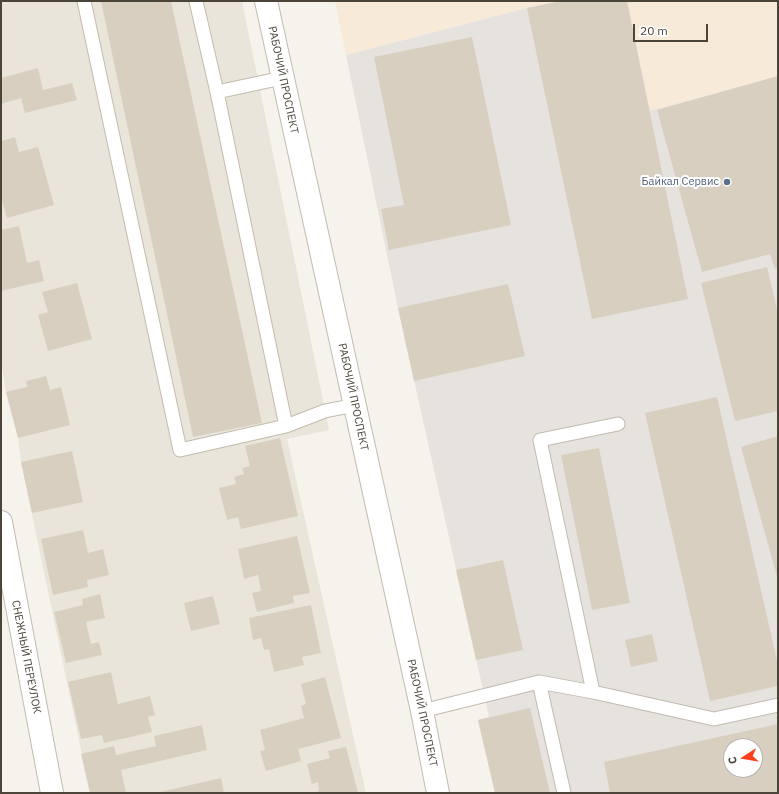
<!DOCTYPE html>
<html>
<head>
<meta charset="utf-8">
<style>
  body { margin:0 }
  #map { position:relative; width:779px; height:794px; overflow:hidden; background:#f6f3ec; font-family:"IBM Plex Sans",sans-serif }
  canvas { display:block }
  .frame { position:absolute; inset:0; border:2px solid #4b4439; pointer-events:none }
  .north { position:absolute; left:723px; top:738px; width:40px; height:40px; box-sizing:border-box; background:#fff; border:1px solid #b7b4b0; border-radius:50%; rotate:258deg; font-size:11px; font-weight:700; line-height:16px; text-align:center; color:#4b4439 }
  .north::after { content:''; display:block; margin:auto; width:14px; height:18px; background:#fc3f1d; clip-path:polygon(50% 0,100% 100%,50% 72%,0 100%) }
  .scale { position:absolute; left:633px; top:24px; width:75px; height:18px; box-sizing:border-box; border:2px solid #4b4439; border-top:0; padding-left:5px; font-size:12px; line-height:14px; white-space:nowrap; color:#4b4439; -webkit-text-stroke:3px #fff; paint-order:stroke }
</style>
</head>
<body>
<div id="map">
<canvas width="779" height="794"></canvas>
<div class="frame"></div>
<div class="north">С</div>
<div class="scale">20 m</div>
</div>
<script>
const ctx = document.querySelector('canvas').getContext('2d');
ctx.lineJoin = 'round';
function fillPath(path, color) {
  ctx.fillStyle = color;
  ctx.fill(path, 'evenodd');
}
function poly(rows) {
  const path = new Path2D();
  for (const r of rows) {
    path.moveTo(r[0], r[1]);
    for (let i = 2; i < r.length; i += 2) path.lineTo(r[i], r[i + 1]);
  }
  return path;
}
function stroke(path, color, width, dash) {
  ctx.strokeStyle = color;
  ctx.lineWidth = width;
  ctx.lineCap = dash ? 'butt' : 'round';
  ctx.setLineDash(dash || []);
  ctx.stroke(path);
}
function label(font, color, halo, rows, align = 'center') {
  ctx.font = font + ' "IBM Plex Sans",sans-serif';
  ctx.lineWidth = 4;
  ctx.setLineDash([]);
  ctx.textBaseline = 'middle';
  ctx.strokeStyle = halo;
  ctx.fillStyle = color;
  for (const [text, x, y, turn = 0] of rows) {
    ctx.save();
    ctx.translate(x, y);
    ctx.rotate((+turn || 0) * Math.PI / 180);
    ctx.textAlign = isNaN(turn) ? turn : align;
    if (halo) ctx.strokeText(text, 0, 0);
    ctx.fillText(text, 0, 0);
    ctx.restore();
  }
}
const residential = poly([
  [1,1,242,1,329,430,287,439,366,793,90,793,21,462,18,438,6,392,1,361]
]);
const commercial = poly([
  [335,1,561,1,527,8,346,55],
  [627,1,778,1,778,76,650,111]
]);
const industrial = poly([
  [561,1,627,1,650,111,778,76,778,793,495,793,478,720,489,717,398,308,346,55,527,8],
  [731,746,755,746,755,770,731,770]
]);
const building = poly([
  [101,1,171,1,262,423,193,437],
  [561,1,627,1,688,299,592,319,527,8],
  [472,37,511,225,389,250,381,209,404,205,374,57],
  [38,68,43,90,72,83,77,100,25,113,21,98,1,104,1,78],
  [778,76,778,268,775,269,770,254,702,272,657,110],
  [15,137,19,152,38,147,54,205,7,218,1,197,1,141],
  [19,226,27,263,39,260,44,281,1,291,1,230],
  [767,267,778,313,778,411,735,421,701,283],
  [77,283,92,339,48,351,38,315,48,312,42,292],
  [508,284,525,356,414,381,398,308],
  [46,376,50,390,61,387,70,425,18,438,6,392,27,387,26,381],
  [717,397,778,665,778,686,710,701,645,413],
  [778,436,778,580,741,447],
  [280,438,298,516,241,529,238,517,227,520,219,488,236,484,234,477,244,474,242,468,250,466,245,446],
  [599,448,630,603,592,610,561,455],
  [72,451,83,502,32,513,21,462],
  [83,530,88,553,103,549,109,575,87,580,88,587,53,595,41,539],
  [297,536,310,593,293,596,294,603,257,612,252,593,261,591,258,575,244,579,238,549],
  [503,560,523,650,476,660,456,570],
  [100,594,105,618,86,622,91,644,99,642,102,655,66,663,54,612,83,605,82,599],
  [213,596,220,624,191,631,184,603],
  [311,605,321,653,302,657,304,665,274,672,269,649,264,650,261,638,253,640,249,618],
  [652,634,658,661,631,667,625,640],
  [111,672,118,704,150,696,155,715,148,717,152,732,104,743,102,735,81,739,68,682],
  [325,677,341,738,298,749,301,761,266,771,260,751,265,750,260,730,304,718,301,706,306,704,301,684],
  [530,708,550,793,495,793,478,720],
  [778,724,778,793,610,793,604,762],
  [731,746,755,746,755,770,731,770],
  [202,725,207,750,121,770,126,793,90,793,81,754,114,746,116,755,156,746,154,736],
  [346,747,358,793,313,793,319,791,318,782,312,784,307,764,330,758,328,751],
  [221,778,224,793,160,793,160,792]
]);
const service = poly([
  [84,1,180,450,286,426,325,411,355,405],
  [196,1,217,92,282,78],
  [217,92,286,426],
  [539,682,593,692,714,719,778,705],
  [593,692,540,440,618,424],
  [422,711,539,682,564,793]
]);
const minor = poly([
  [1,522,52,793]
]);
const tertiary = poly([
  [266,1,422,711,438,793]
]);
const markers = [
  [727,182,4,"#5c6f8a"]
];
const streetNames = [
  ["РАБОЧИЙ ПРОСПЕКТ",283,80,78],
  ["РАБОЧИЙ ПРОСПЕКТ",353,397,78],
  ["СНЕЖНЫЙ ПЕРЕУЛОК",26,657,79],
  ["РАБОЧИЙ ПРОСПЕКТ",422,713,78]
];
const serviceNames = [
  ["Байкал Сервис",719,182]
];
fillPath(residential, '#eae5da');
fillPath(commercial, '#f7ead8');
fillPath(industrial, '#e6e2dd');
fillPath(building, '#d8cfc1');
stroke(service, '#c2bbae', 15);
stroke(minor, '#c2bbae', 24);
stroke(tertiary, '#c2bbae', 24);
stroke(service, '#fff', 13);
stroke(minor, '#fff', 22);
stroke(tertiary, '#fff', 22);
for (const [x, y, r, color] of markers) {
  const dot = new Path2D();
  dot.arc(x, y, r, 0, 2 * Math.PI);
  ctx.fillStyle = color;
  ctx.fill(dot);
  stroke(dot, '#fff', 1.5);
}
label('11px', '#4b4439', '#fff', streetNames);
label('11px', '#4e5e75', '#fff', serviceNames, 'right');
</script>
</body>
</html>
